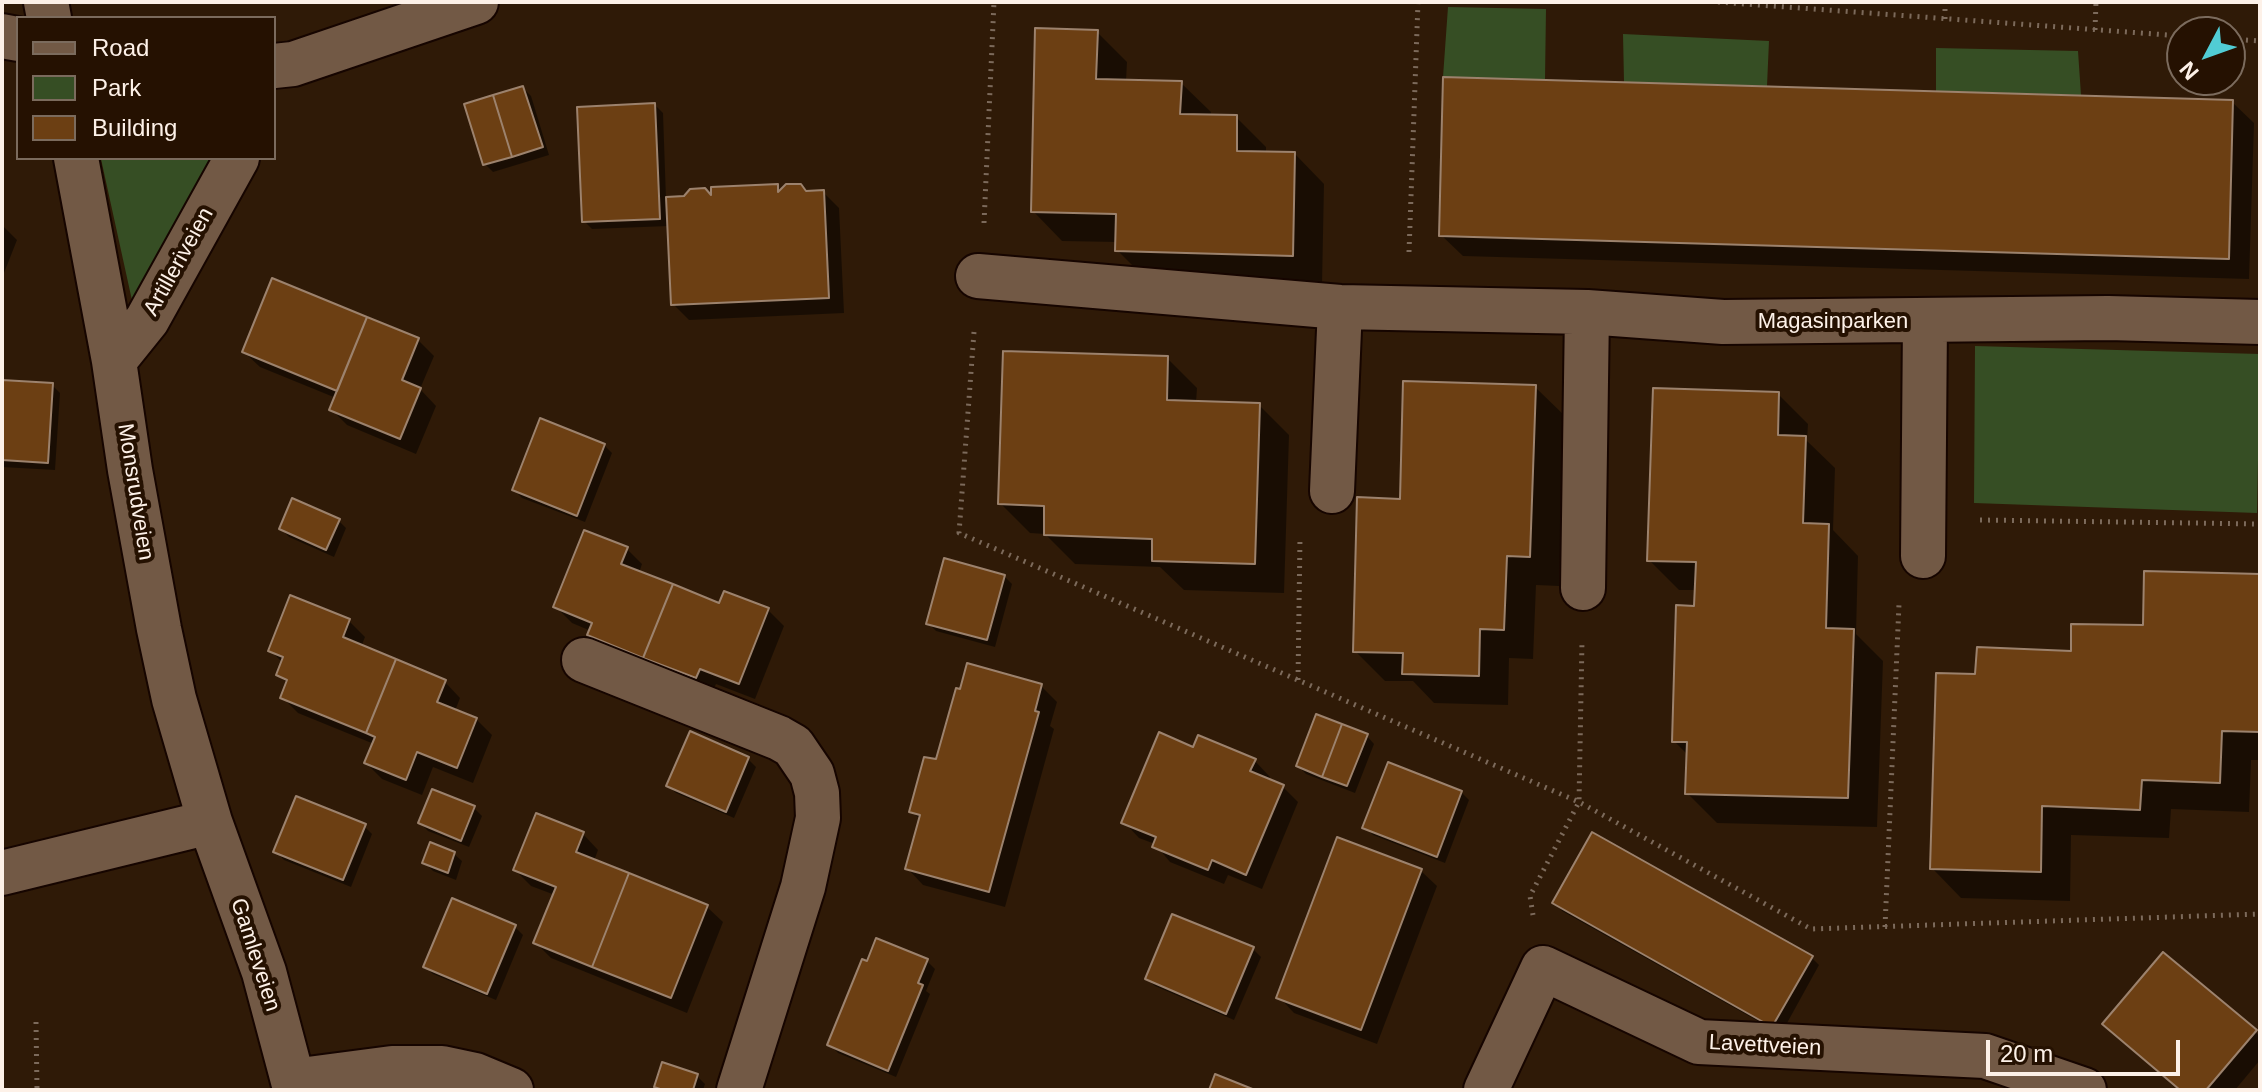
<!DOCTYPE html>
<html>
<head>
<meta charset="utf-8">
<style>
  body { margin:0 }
  #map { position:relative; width:2262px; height:1092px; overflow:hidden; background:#2f1a07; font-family:Helvetica,sans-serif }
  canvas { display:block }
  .frame { position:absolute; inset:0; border:4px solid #fdf1e8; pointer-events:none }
  .legend { position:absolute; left:16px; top:16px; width:260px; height:144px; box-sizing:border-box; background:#251101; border:2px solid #7b6b5d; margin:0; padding:10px 14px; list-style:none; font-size:24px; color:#fdf1e8 }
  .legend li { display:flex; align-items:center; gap:16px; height:40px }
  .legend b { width:40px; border:2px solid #7b6b5d }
  .north { position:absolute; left:2166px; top:16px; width:80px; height:80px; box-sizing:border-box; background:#251101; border:2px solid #7b6b5d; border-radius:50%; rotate:229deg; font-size:22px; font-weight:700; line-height:32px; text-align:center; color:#fdf1e8 }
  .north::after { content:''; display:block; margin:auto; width:28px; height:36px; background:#51ccd4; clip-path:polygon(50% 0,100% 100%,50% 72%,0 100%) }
  .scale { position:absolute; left:1986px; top:1040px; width:194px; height:36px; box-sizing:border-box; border:4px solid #fdf1e8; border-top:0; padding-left:10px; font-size:24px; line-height:28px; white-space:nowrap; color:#fdf1e8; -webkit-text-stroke:6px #251101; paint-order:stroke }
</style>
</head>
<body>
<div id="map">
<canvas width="2262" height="1092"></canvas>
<div class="frame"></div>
<ul class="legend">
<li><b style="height:10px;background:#725945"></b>Road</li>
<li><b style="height:22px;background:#364e24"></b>Park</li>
<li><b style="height:22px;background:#6c3f13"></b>Building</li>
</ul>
<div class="north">N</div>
<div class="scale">20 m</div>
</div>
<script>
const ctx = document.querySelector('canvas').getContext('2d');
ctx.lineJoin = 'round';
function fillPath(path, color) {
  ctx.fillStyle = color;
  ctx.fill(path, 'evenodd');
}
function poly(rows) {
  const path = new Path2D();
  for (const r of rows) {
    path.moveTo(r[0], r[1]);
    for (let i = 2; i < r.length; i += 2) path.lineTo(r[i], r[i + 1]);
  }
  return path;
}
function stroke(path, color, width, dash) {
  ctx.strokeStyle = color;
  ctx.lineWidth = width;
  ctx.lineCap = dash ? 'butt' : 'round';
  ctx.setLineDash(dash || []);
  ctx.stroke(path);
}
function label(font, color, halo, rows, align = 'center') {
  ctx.font = font + ' Helvetica,sans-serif';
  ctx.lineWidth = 8;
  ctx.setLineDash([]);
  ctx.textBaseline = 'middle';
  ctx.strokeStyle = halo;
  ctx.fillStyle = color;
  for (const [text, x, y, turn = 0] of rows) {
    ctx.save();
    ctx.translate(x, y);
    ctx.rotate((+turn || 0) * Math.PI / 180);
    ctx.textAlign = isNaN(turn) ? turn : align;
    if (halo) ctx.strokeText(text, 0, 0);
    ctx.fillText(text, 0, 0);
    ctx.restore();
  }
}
const green = poly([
  [1448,7,1546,9,1545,80,1443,77],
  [1623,34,1769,41,1767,86,1624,82],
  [1936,48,2078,51,2081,95,1936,91],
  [102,158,213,158,133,305,101,159],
  [1975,346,2260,354,2257,513,1974,503]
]);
const shadow = poly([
  [1097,32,1127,62,1126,81,1181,83,1211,112,1210,116,1236,117,1266,147,1266,154,1295,154,1324,184,1322,285,1147,280,1117,250,1117,242,1062,241,1033,211],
  [523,88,531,96,549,155,493,172,485,164],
  [2232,102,2254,123,2249,279,1463,256,1441,235],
  [655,105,663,113,666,199,713,199,777,186,782,191,823,192,839,208,844,313,689,320,673,304,669,226,592,229,584,221],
  [2,225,17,240,2,278],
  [418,340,434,356,420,389,436,406,416,454,347,425,331,409,336,398,260,367,244,352],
  [1167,358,1197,388,1196,403,1259,405,1289,435,1284,593,1184,590,1160,567,1075,564,1045,534,1030,533,1000,503],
  [2,382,52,385,60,393,55,470,2,467],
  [1535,387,1565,416,1559,586,1536,585,1533,659,1509,658,1508,705,1434,703,1413,681,1385,681,1355,651,1402,501],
  [1778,394,1808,424,1807,441,1835,468,1833,530,1858,556,1856,634,1883,661,1877,827,1717,823,1687,793,1688,755,1674,741,1697,590,1679,590,1649,560],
  [604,445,612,453,585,522,522,498,514,490],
  [339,521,346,528,334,557,289,537,281,529],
  [627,549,642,564,639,573,720,606,725,593,768,610,784,626,755,699,716,684,712,693,605,651,589,635,591,631,572,623,556,607],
  [1004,576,1012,584,995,647,936,631,928,623],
  [2260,576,2260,760,2251,760,2249,812,2171,809,2169,838,2071,835,2070,901,1961,898,1932,868,1977,676,2073,653,2145,627],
  [349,621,365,637,361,647,445,682,460,698,455,711,476,719,492,735,473,783,433,767,422,795,382,779,366,763,374,744,298,713,282,697,288,684,278,674,283,663,270,650],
  [1041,686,1057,702,1050,726,1054,729,1005,907,923,885,908,869,921,820,911,811,938,761],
  [691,734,748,759,756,767,734,818,676,793,668,786],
  [1367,736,1374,744,1355,793,1306,774,1298,766],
  [1194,749,1255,761,1270,777,1268,781,1282,786,1298,802,1262,889,1228,875,1224,884,1170,862,1155,844,1139,838,1124,822],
  [433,791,474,808,482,816,469,847,428,831,420,823],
  [1461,792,1469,800,1445,863,1373,835,1365,827],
  [364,826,372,834,351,887,284,860,276,852],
  [583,834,598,850,594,861,707,907,723,922,687,1013,551,958,536,943,555,895,531,886,515,870],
  [454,854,462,861,456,880,433,871,425,863],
  [1421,871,1437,886,1377,1044,1294,1013,1279,997],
  [1555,903,1811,957,1819,965,1781,1034,1562,911],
  [515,927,523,935,496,1000,433,974,425,967],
  [1253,949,1261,957,1234,1020,1155,986,1147,979],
  [927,961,935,969,926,991,930,994,896,1077,838,1053,830,1045],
  [2104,1024,2255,1032,2260,1036,2260,1060,2235,1090,2180,1090],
  [697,1076,705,1084,703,1090,660,1090,656,1087]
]);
const building = poly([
  [1035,28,1098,30,1096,79,1182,81,1180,114,1237,115,1237,151,1295,152,1293,256,1115,251,1116,214,1031,212,1035,28],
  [1443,77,2233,100,2229,259,1439,236,1443,77],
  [523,86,543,147,512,157,493,95,523,86],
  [493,95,512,157,483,165,464,104,493,95],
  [655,103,660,219,582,222,577,107,655,103],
  [778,184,778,192,786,184,801,184,806,191,824,190,829,298,671,305,666,197,684,196,690,189,705,188,711,195,711,187,778,184],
  [272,278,367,317,337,391,242,352,272,278],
  [367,317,419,338,402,380,421,388,400,439,329,410,367,317],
  [1003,351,1168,356,1167,400,1260,403,1255,564,1152,561,1152,539,1044,535,1044,506,998,504,1003,351],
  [2,380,53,383,48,463,2,460,2,380],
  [1403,381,1536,385,1530,557,1507,556,1504,630,1480,629,1479,676,1402,674,1403,653,1353,652,1357,497,1400,499,1403,381],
  [1653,388,1779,392,1778,435,1806,436,1803,523,1829,524,1826,628,1854,629,1848,798,1685,794,1687,742,1672,742,1676,605,1694,606,1696,562,1647,561,1653,388],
  [540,418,605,444,577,516,512,490,540,418],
  [292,498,340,519,326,550,279,529,292,498],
  [584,530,628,547,621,564,673,584,643,658,587,635,592,623,553,607,584,530],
  [944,558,1005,575,987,640,926,624,944,558],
  [2144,571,2260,574,2260,732,2222,731,2220,783,2142,780,2140,810,2042,806,2041,872,1930,869,1936,673,1975,674,1977,647,2071,651,2071,624,2143,625,2144,571],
  [673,584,719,603,724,591,769,608,739,684,700,669,696,678,643,658,673,584],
  [290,595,350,619,343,637,396,659,366,733,280,698,287,680,276,675,283,657,268,651,290,595],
  [396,659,446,680,437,702,477,718,457,768,417,752,406,780,364,763,375,737,366,733,396,659],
  [967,663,1042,684,1035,711,1039,712,989,892,905,869,920,815,909,812,924,757,936,759,956,688,960,689,967,663],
  [1316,714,1342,724,1322,777,1296,766,1316,714],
  [1342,724,1368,734,1347,786,1322,777,1342,724],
  [690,731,749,757,726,812,666,786,690,731],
  [1159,732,1193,747,1198,735,1256,759,1250,771,1284,785,1246,875,1212,860,1208,870,1152,847,1156,837,1121,823,1159,732],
  [1388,762,1462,791,1437,857,1362,828,1388,762],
  [432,789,475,806,461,841,418,823,432,789],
  [296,796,366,824,343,880,273,852,296,796],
  [536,813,584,832,576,852,629,873,592,967,533,943,556,887,513,870,536,813],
  [1592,832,1813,956,1772,1027,1552,903,1592,832],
  [1337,837,1422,869,1361,1030,1276,998,1337,837],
  [430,842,455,852,448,873,422,863,430,842],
  [629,873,708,905,671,998,592,967,629,873],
  [452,898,516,925,487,994,423,967,452,898],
  [1172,914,1254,947,1226,1014,1145,979,1172,914],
  [876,938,928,959,918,983,923,985,888,1071,827,1045,862,959,867,961,876,938],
  [2163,952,2257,1030,2206,1090,2180,1090,2102,1024,2163,952],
  [662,1062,698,1074,693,1090,663,1090,654,1087,662,1062],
  [1215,1074,1255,1090,1209,1090,1215,1074]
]);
const path = poly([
  [1718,2,2182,36],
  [1945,19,1945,2],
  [2095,30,2096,2],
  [2230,39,2260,41],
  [984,223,994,2],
  [1409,252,1418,2],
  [974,332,959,533,1579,802,1811,929,2260,914],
  [1980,520,2260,524],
  [1298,680,1300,537],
  [1533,915,1530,896,1579,802,1582,641],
  [1885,927,1899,604],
  [36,1022,37,1090]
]);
const minor = poly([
  [46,2,49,18],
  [2,36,18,39],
  [274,66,293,64,476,2],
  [76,158,114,361,130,470,159,629,174,699,210,822,264,972,293,1081,392,1068,442,1068,475,1075,511,1090],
  [978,276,1340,307,1587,312,1723,322,2108,318,2260,322],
  [114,361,147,320,237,158],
  [1332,491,1340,307],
  [1923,556,1925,321],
  [1583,588,1587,312],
  [584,660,779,738,793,746,812,774,817,793,818,818,803,887,739,1090],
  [2,873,210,822],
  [1486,1090,1543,968,1699,1042,1985,1056,2084,1090]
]);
const streetNames = [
  ["Artilleriveien",179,262,-61],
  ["Magasinparken",1833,322],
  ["Monsrudveien",135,492,81],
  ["Gamleveien",255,955,72],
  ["Lavettveien",1765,1046,3]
];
fillPath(green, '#364e24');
fillPath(shadow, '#0007');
fillPath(building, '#6c3f13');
stroke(building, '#9c826d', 2);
stroke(minor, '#160500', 48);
stroke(path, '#7c6a5b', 5, [2, 6]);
stroke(minor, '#725945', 44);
label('22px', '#fdf1e8', '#251101', streetNames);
</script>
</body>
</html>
